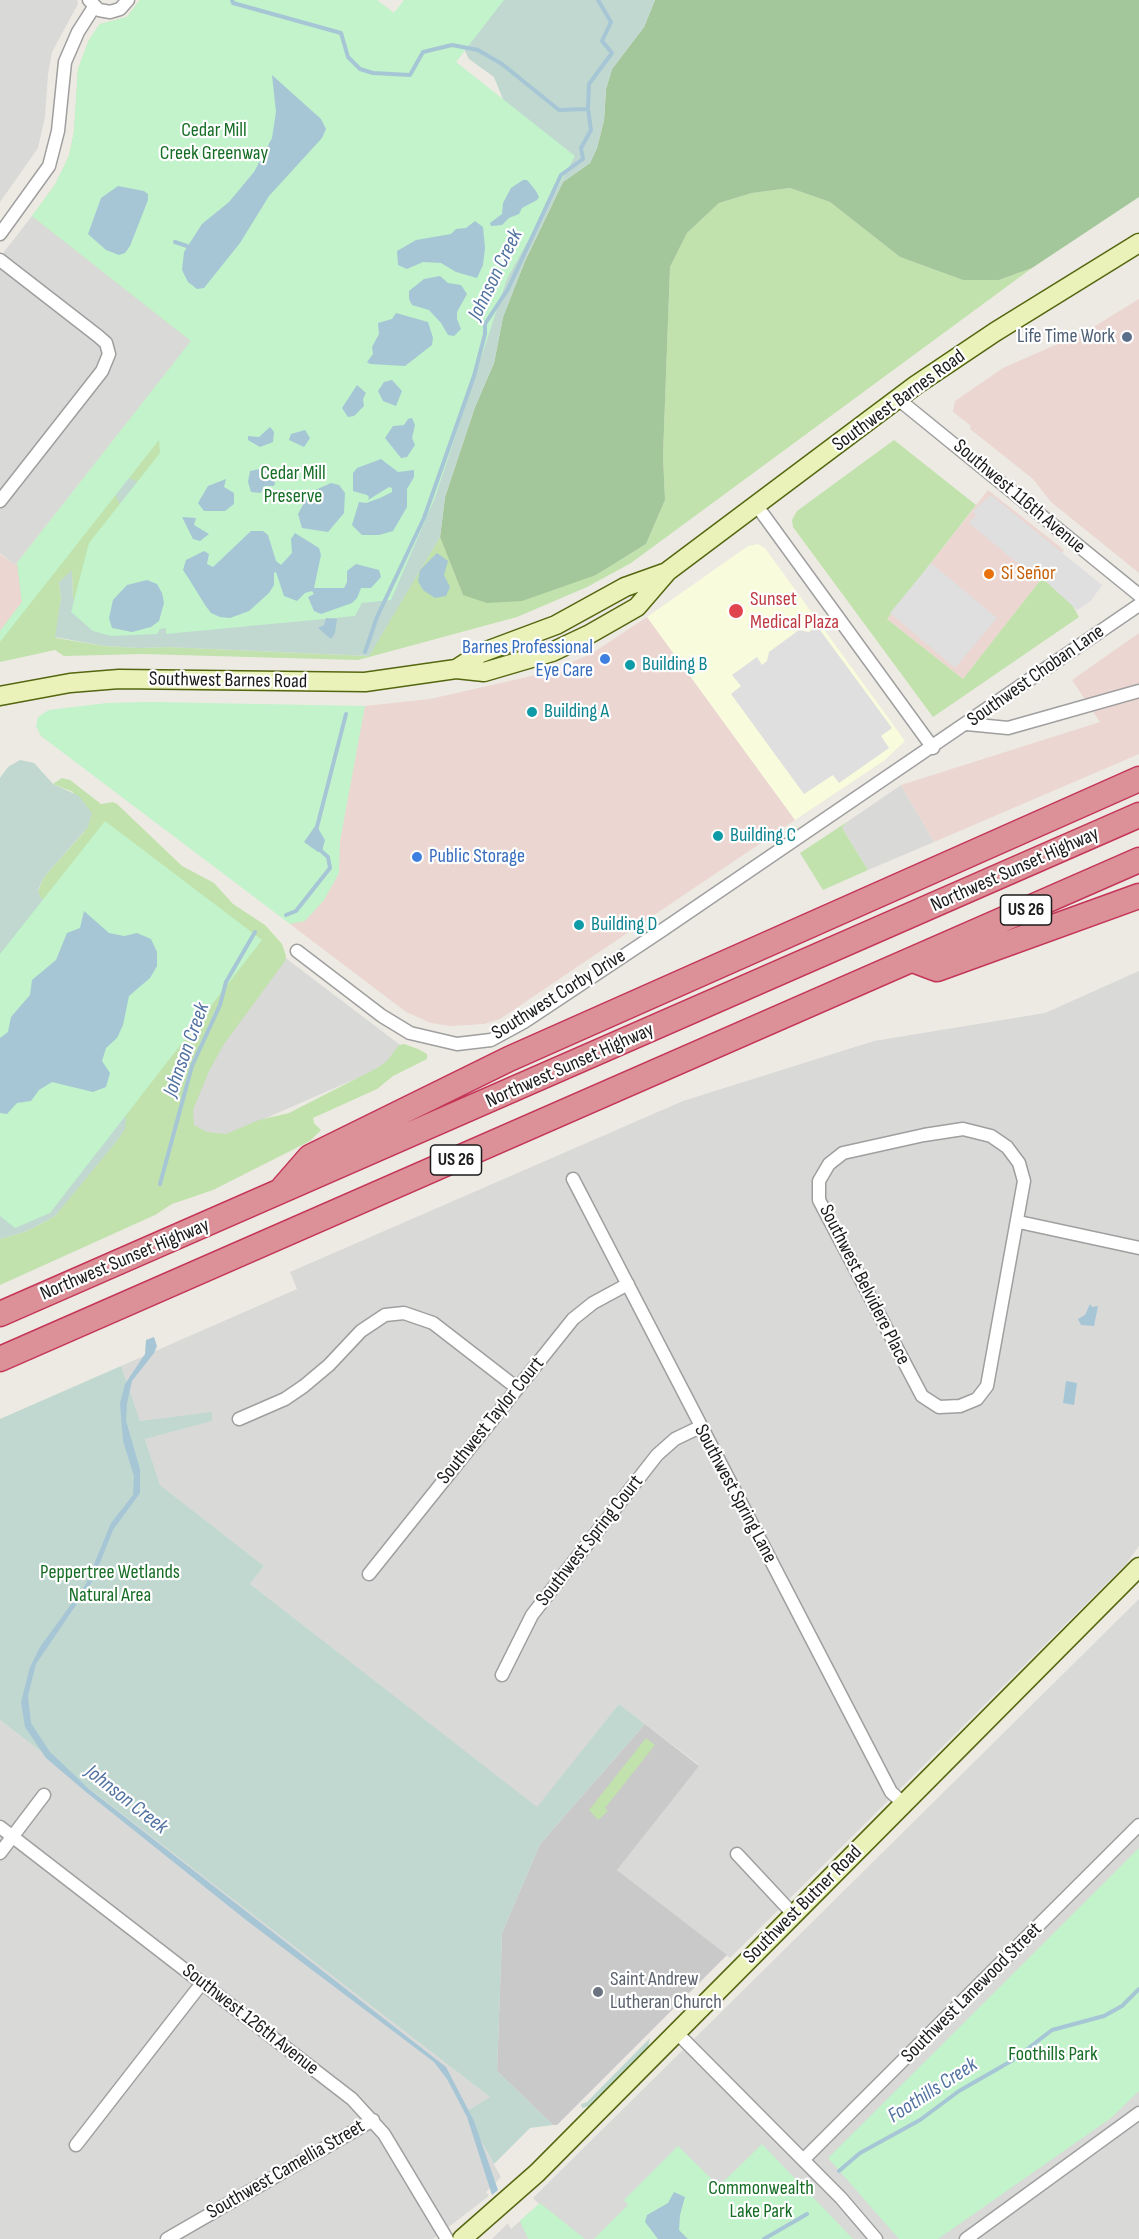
<!DOCTYPE html>
<html>
<head>
<meta charset="utf-8">
<style>
  body { margin:0 }
  canvas { display:block; background:#eceae2 }
</style>
</head>
<body>
<canvas width="1139" height="2239"></canvas>
<script>
const ctx = document.querySelector('canvas').getContext('2d');
ctx.lineJoin = 'round';
function fillPath(path, color) {
  ctx.fillStyle = color;
  ctx.fill(path, 'evenodd');
}
function poly(rows) {
  const path = new Path2D();
  for (const r of rows) {
    path.moveTo(r[0], r[1]);
    for (let i = 2; i < r.length; i += 2) path.lineTo(r[i], r[i + 1]);
  }
  return path;
}
function stroke(path, color, width, dash) {
  ctx.strokeStyle = color;
  ctx.lineWidth = width;
  ctx.lineCap = dash ? 'butt' : 'round';
  ctx.setLineDash(dash || []);
  ctx.stroke(path);
}
function label(font, color, halo, rows, align = 'center') {
  ctx.font = font + ' "Sofia Sans Condensed",sans-serif';
  ctx.lineWidth = 4.5;
  ctx.setLineDash([]);
  ctx.textBaseline = 'middle';
  ctx.strokeStyle = halo;
  ctx.fillStyle = color;
  for (const [text, x, y, turn = 0] of rows) {
    ctx.save();
    ctx.translate(x, y);
    ctx.rotate((+turn || 0) * Math.PI / 180);
    ctx.textAlign = isNaN(turn) ? turn : align;
    if (halo) ctx.strokeText(text, 0, 0);
    ctx.fillText(text, 0, 0);
    ctx.restore();
  }
}
const residential = poly([
  [0,0,77,0,78,4,52,52,48,74,45,117,38,148,0,202],
  [32,216,191,341,15,565,0,553,0,257],
  [901,785,934,842,868,870,842,828,847,822],
  [262,940,412,1054,50,1213],
  [1139,971,1139,1546,1126,1564,730,1958,617,1870,699,1765,619,1704,537,1808,250,1584,264,1566,160,1485,145,1439,211,1421,140,1422,121,1366,297,1289,290,1272,683,1101,874,1041,1045,1013],
  [1139,1599,1139,2239,492,2239,508,2223,511,2229,539,2204,533,2198],
  [0,1720,490,2097,465,2112,501,2177,486,2192,489,2196,433,2239,0,2239]
]);
const commercial = poly([
  [1139,299,1139,573,1051,502,1033,479,970,429,971,426,953,412,955,401,1003,368,1087,331],
  [988,490,1064,550,963,679,887,619],
  [0,554,15,565,17,563,23,602,0,631],
  [647,617,795,820,500,1019,484,1024,450,1026,431,1023,406,1012,290,924,365,706,430,699,549,672,591,654],
  [1139,633,1139,754,934,842,901,785,1100,722,1072,680]
]);
const education = poly([
  [758,544,765,548,905,741,885,760,795,820,647,617,748,546]
]);
const religious = poly([
  [645,1724,699,1766,617,1870,727,1955,557,2125,553,2125,497,2071,502,1933,540,1844]
]);
const grass = poly([
  [140,0,202,302,156,483,136,481,124,513,83,598,73,599,72,571,59,582,61,598,56,638,104,646,140,648,168,647,368,656,440,537,463,595,596,575,646,544,665,500,663,456,670,267,687,233,719,203,752,193,790,188,830,202,900,257,963,280,999,280,1032,268,631,563,587,587,517,617,358,660,142,654,64,656,55,650,0,662,0,631,22,602,17,563,191,341,32,216,55,185,69,156,74,132,78,69,89,40,100,24,127,17],
  [894,440,976,505,887,619,963,679,1042,578,1070,601,1079,617,933,717,793,527,792,520,797,511],
  [62,778,70,780,101,804,113,802,117,804,182,866,214,883,233,904,265,925,282,944,286,956,285,961,224,1044,209,1071,193,1110,194,1125,207,1132,226,1134,259,1120,289,1113,379,1067,387,1061,399,1045,404,1044,418,1049,427,1054,427,1059,393,1076,377,1089,313,1118,314,1123,321,1130,310,1141,213,1190,172,1204,155,1215,0,1285,0,1239,27,1231,55,1216,119,1138,122,1109,46,901,40,897,38,891,44,877,84,832,73,792,53,784],
  [847,822,842,828,868,870,823,890,800,853],
  [646,1738,655,1745,605,1808,608,1811,598,1820,589,1810]
]);
const forest = poly([
  [655,0,1139,0,1139,197,1032,268,999,280,963,280,900,257,830,202,790,188,752,193,719,203,687,233,670,267,663,456,665,500,646,544,596,575,522,601,487,603,463,595,440,537,445,497,475,407,494,363,503,317,525,261,563,182,590,163,597,148,604,120,606,89,612,69,644,27]
]);
const wetland = poly([
  [489,0,655,0,644,27,612,69,606,89,604,120,597,148,590,163,563,182,525,261,503,317,494,363,475,407,445,497,440,537,369,656,168,647,140,648,104,646,55,637,61,598,59,582,72,570,73,599,84,598,124,513,113,490,120,474,136,481,156,483,509,114,494,77,469,59,463,47],
  [20,760,34,763,53,784,79,796,92,813,88,827,44,877,38,890,40,897,46,901,126,1119,125,1129,119,1138,55,1216,27,1231,0,1239,0,778,8,767],
  [121,1366,140,1421,212,1412,212,1421,145,1439,160,1485,264,1566,250,1584,537,1807,619,1704,645,1724,540,1844,502,1933,497,2071,553,2125,530,2128,494,2164,465,2112,490,2097,0,1720,0,1419],
  [650,2038,648,2047,590,2106,582,2108,581,2104,587,2102]
]);
const park = poly([
  [140,0,377,0,394,13,404,0,504,0,456,62,575,156,507,279,435,498,391,600,362,603,355,616,166,634,166,628,160,629,157,634,111,636,93,631,71,612,89,543,160,453,159,440,0,642,0,631,22,602,17,563,191,341,32,216,55,185,69,156,74,132,78,69,89,40,100,24,127,17],
  [151,702,365,706,340,841,339,873,324,900,305,921,290,924,41,736,36,726,38,717,49,710,107,703],
  [105,821,262,940,50,1213,15,1228,0,1216,0,954],
  [1139,1848,1139,2091,1111,2118,938,2239,899,2239,828,2158],
  [762,2144,853,2239,594,2239,628,2205,624,2200,678,2146,719,2186],
  [540,2203,585,2239,528,2239,520,2221]
]);
const parking = poly([
  [991,495,1102,585,1091,601,1077,610,1042,578,1039,581,969,523,976,515,973,511],
  [931,563,997,618,955,668,890,613],
  [817,626,892,728,881,736,889,748,839,783,833,775,804,794,731,694,741,686,732,675,757,657,762,665,767,661,769,652,799,630,809,632]
]);
const water = poly([
  [272,75,321,119,326,129,322,138,269,196,240,243,204,288,197,289,188,282,182,270,184,252,202,224,229,202,254,172,272,138,276,112],
  [523,180,527,180,536,191,539,197,537,200,522,208,519,214,509,218,502,225,491,226,490,223,502,214,503,203,511,188],
  [118,186,144,191,148,194,148,200,130,246,125,253,119,255,106,250,88,234,101,198],
  [475,221,483,227,485,248,483,265,477,278,456,272,441,263,423,262,407,269,398,265,397,251,416,240,451,234,456,229,466,228],
  [440,276,448,283,461,285,467,294,457,312,457,319,461,329,454,336,448,335,441,323,429,310,412,305,409,299,409,291,424,279],
  [396,313,428,322,433,338,432,345,405,366,370,364,367,362,373,354,372,347,379,334,378,323,392,319],
  [392,380,402,391,396,406,383,401,378,391,384,382],
  [357,385,366,393,363,399,364,406,354,416,348,417,342,408],
  [412,418,415,425,412,438,415,445,407,457,401,458,385,438,393,426,404,425,408,419],
  [270,427,274,432,273,442,260,447,248,440,248,436,259,437],
  [305,430,310,438,304,447,289,440,291,434],
  [381,459,398,472,414,470,414,477,407,489,407,507,393,531,379,535,362,535,352,525,359,502,366,503,380,498,392,492,392,488,389,487,368,500,369,497,367,495,353,491,353,473,357,468],
  [265,468,275,483,274,486,264,486,261,493,251,492,248,482,250,471],
  [226,479,224,487,234,493,234,504,225,511,204,511,198,503,208,486],
  [331,483,339,485,345,493,344,513,328,532,302,528,298,514,305,501,311,492],
  [182,517,196,518,194,525,209,534,200,541,193,539],
  [251,531,263,531,268,535,276,561,281,565,292,553,291,539,295,533,319,548,321,555,314,588,344,588,347,582,347,571,356,564,379,570,381,577,371,588,361,588,357,598,352,603,321,614,314,611,308,597,314,594,312,591,305,593,297,601,284,596,276,572,274,573,274,585,269,593,249,611,230,618,220,617,211,613,205,605,189,579,183,570,186,560,204,551,209,554,207,564,213,567],
  [437,553,448,561,444,575,450,587,446,596,435,598,423,590,418,581,420,570],
  [147,580,157,584,162,593,164,603,159,621,151,627,132,632,112,628,109,618,113,600,127,585],
  [326,618,337,619,335,633,331,639,318,628,324,625],
  [318,822,319,830,325,840,322,851,318,852,304,842],
  [84,911,109,933,124,936,137,933,151,939,157,952,157,966,150,978,129,996,123,1025,117,1038,106,1048,102,1061,110,1073,106,1087,93,1092,52,1082,39,1090,31,1101,17,1103,7,1114,0,1113,0,1038,8,1032,11,1017,30,995,32,980,56,960,67,933,80,928],
  [1090,1304,1092,1307,1098,1306,1094,1326,1081,1325,1078,1319,1085,1315],
  [154,1337,157,1346,154,1353,132,1381,127,1403,126,1421,140,1469,140,1493,113,1530,93,1580,36,1664,28,1696,31,1723,50,1752,89,1789,446,2067,474,2121,498,2190,492,2195,467,2117,447,2079,434,2062,246,1920,86,1792,46,1758,25,1727,21,1702,30,1667,40,1647,86,1584,111,1523,133,1495,134,1476,123,1441,120,1403,125,1384,145,1354,146,1340],
  [1066,1381,1077,1383,1074,1405,1063,1403],
  [674,2192,685,2197,680,2215,679,2230,688,2239,658,2239,645,2222,647,2215,668,2203]
]);
const stream = poly([
  [232,0,233,3,341,33,348,57,360,69,373,73,410,75,423,52,452,45,478,50,502,64,559,110,588,109],
  [175,242,187,246],
  [365,652,377,617,424,518,474,376,485,334,485,324,508,289,561,175,583,159,581,148,591,130,588,109,589,84,612,53,602,41,611,22,598,0],
  [317,827,346,714],
  [286,915,296,911,330,868,328,857,320,850],
  [160,1184,192,1066,220,1005,226,982,255,932],
  [839,2171,860,2153,920,2120,959,2091,1013,2060,1052,2030,1104,2016,1122,2006,1139,1989],
  [764,2239,807,2214]
]);
const street = poly([
  [89,0,99,10,110,12,120,9,128,0],
  [0,234,49,166,58,131,65,62,78,32,94,7],
  [0,260,98,336,106,343,109,354,102,371,0,501],
  [898,399,1139,595],
  [757,506,933,748],
  [967,724,1008,728,1139,691],
  [297,951,382,1016,410,1033,457,1044,491,1040,524,1022,661,931,1139,605],
  [963,1129,991,1136,1007,1147,1019,1163,1024,1181,987,1386,977,1399,960,1406,939,1407,922,1396,819,1200,819,1181,829,1164,843,1153,924,1135,963,1129],
  [573,1179,891,1792,904,1804],
  [1019,1222,1139,1248],
  [239,1419,285,1399,304,1386,329,1365,361,1331,385,1315,404,1313,433,1323,517,1388],
  [369,1574,573,1319,593,1303,628,1284],
  [502,1675,532,1615,657,1455,675,1439,700,1427],
  [0,1827,352,2099,384,2134,447,2239],
  [0,1853,44,1795],
  [737,1854,794,1915],
  [676,2032,841,2198,876,2239],
  [76,2145,202,1983],
  [803,2160,1139,1825],
  [167,2239,373,2120],
  [966,2239,1139,2113]
]);
const secondary = poly([
  [456,669,481,653,556,625,625,587,667,572],
  [0,696,70,683,119,679,365,682,456,669,484,672,552,652,588,635,637,607,668,571,916,385,995,332,1139,243],
  [462,2239,537,2173,1139,1567]
]);
const highway = poly([
  [913,960,937,969,1139,896],
  [283,1188,310,1157,509,1059,1139,779],
  [0,1314,1139,815],
  [0,1359,1139,860]
]);
const markers = [
  [1127,337,6,"#5c6f8a"],
  [989,574,6,"#e8710a"],
  [736,611,8,"#e0444e"],
  [605,659,6,"#3f7fe0"],
  [630,665,6,"#0f9aa8"],
  [532,712,6,"#0f9aa8"],
  [718,836,6,"#0f9aa8"],
  [417,857,6,"#3f7fe0"],
  [579,925,6,"#0f9aa8"],
  [598,1992,6,"#6b7280"]
];
const shields = [
  [1026,910,51],
  [456,1160,51]
];
const shieldNames = [
  ["US 26",1026,910],
  ["US 26",456,1160]
];
const parkNames = [
  ["Cedar Mill",214,131],
  ["Creek Greenway",214,154],
  ["Cedar Mill",293,474],
  ["Preserve",293,497],
  ["Peppertree Wetlands",110,1573],
  ["Natural Area",110,1596],
  ["Foothills Park",1053,2055],
  ["Commonwealth",761,2189],
  ["Lake Park",761,2212]
];
const serviceNames = [
  ["Life Time Work",1115,337]
];
const streetNames = [
  ["Southwest Barnes Road",899,401,-36],
  ["Southwest 116th Avenue",1019,497,40],
  ["Southwest Choban Lane",1036,676,-35],
  ["Southwest Barnes Road",228,681,1],
  ["Northwest Sunset Highway",1015,870,-24],
  ["Southwest Corby Drive",559,995,-32],
  ["Northwest Sunset Highway",570,1066,-24],
  ["Northwest Sunset Highway",125,1260,-23],
  ["Southwest Belvidere Place",864,1285,63],
  ["Southwest Taylor Court",491,1421,-51],
  ["Southwest Spring Lane",735,1494,62],
  ["Southwest Spring Court",590,1541,-52],
  ["Southwest Butner Road",803,1905,-45],
  ["Southwest Lanewood Street",972,1993,-45],
  ["Southwest 126th Avenue",250,2020,38],
  ["Southwest Camellia Street",286,2170,-30]
];
const foodNames = [
  ["Si Señor",1001,574]
];
const healthNames = [
  ["Sunset",750,600],
  ["Medical Plaza",750,623]
];
const shopNames = [
  ["Barnes Professional",593,648],
  ["Eye Care",593,671],
  ["Public Storage",429,857,"left"]
];
const cultureNames = [
  ["Building B",642,665],
  ["Building A",544,712],
  ["Building C",730,836],
  ["Building D",591,925]
];
const worshipNames = [
  ["Saint Andrew",610,1980],
  ["Lutheran Church",610,2003]
];
const waterNames = [
  ["Johnson Creek",496,275,-64],
  ["Johnson Creek",187,1050,-70],
  ["Johnson Creek",126,1800,38],
  ["Foothills Creek",933,2091,-33]
];
fillPath(residential, '#d9d9d8');
fillPath(commercial, '#ecd6d2');
fillPath(education, '#f8fbdc');
fillPath(religious, '#c9c9c9');
fillPath(grass, '#c1e2ac');
fillPath(forest, '#a3c79b');
fillPath(wetland, '#c0d8d0');
fillPath(park, '#c2f3cb');
fillPath(parking, '#dfdfdf');
fillPath(water, '#a6c6d6');
stroke(stream, '#a6c6d6', 4);
stroke(street, '#9f9f9f', 15);
stroke(secondary, '#54660f', 21);
stroke(highway, '#c43558', 27);
stroke(street, '#fff', 12);
stroke(secondary, '#eaf2ba', 18);
stroke(highway, '#dc9097', 24);
for (const [x, y, r, color] of markers) {
  const dot = new Path2D();
  dot.arc(x, y, r, 0, 2 * Math.PI);
  ctx.fillStyle = color;
  ctx.fill(dot);
  stroke(dot, '#fff', 2);
}
for (const [x, y, w] of shields) {
  const box = new Path2D();
  box.roundRect(x - w / 2, y - 15, w, 30, 4.5);
  ctx.fillStyle = '#fff';
  ctx.fill(box);
  stroke(box, '#1b1b1b', 1.5);
}
label('bold 18px', '#1b1b1b', null, shieldNames);
label('20px', '#166d25', '#fff', parkNames);
label('20px', '#4e5e75', '#fff', serviceNames, 'right');
label('20px', '#1b1b1b', '#fff', streetNames);
label('20px', '#c56008', '#fff', foodNames, 'left');
label('20px', '#be3a42', '#fff', healthNames, 'left');
label('20px', '#366cbe', '#fff', shopNames, 'right');
label('20px', '#0d838f', '#fff', cultureNames, 'left');
label('20px', '#5b616d', '#fff', worshipNames, 'left');
label('italic 21px', '#5272a1', '#fff', waterNames);
</script>
</body>
</html>
